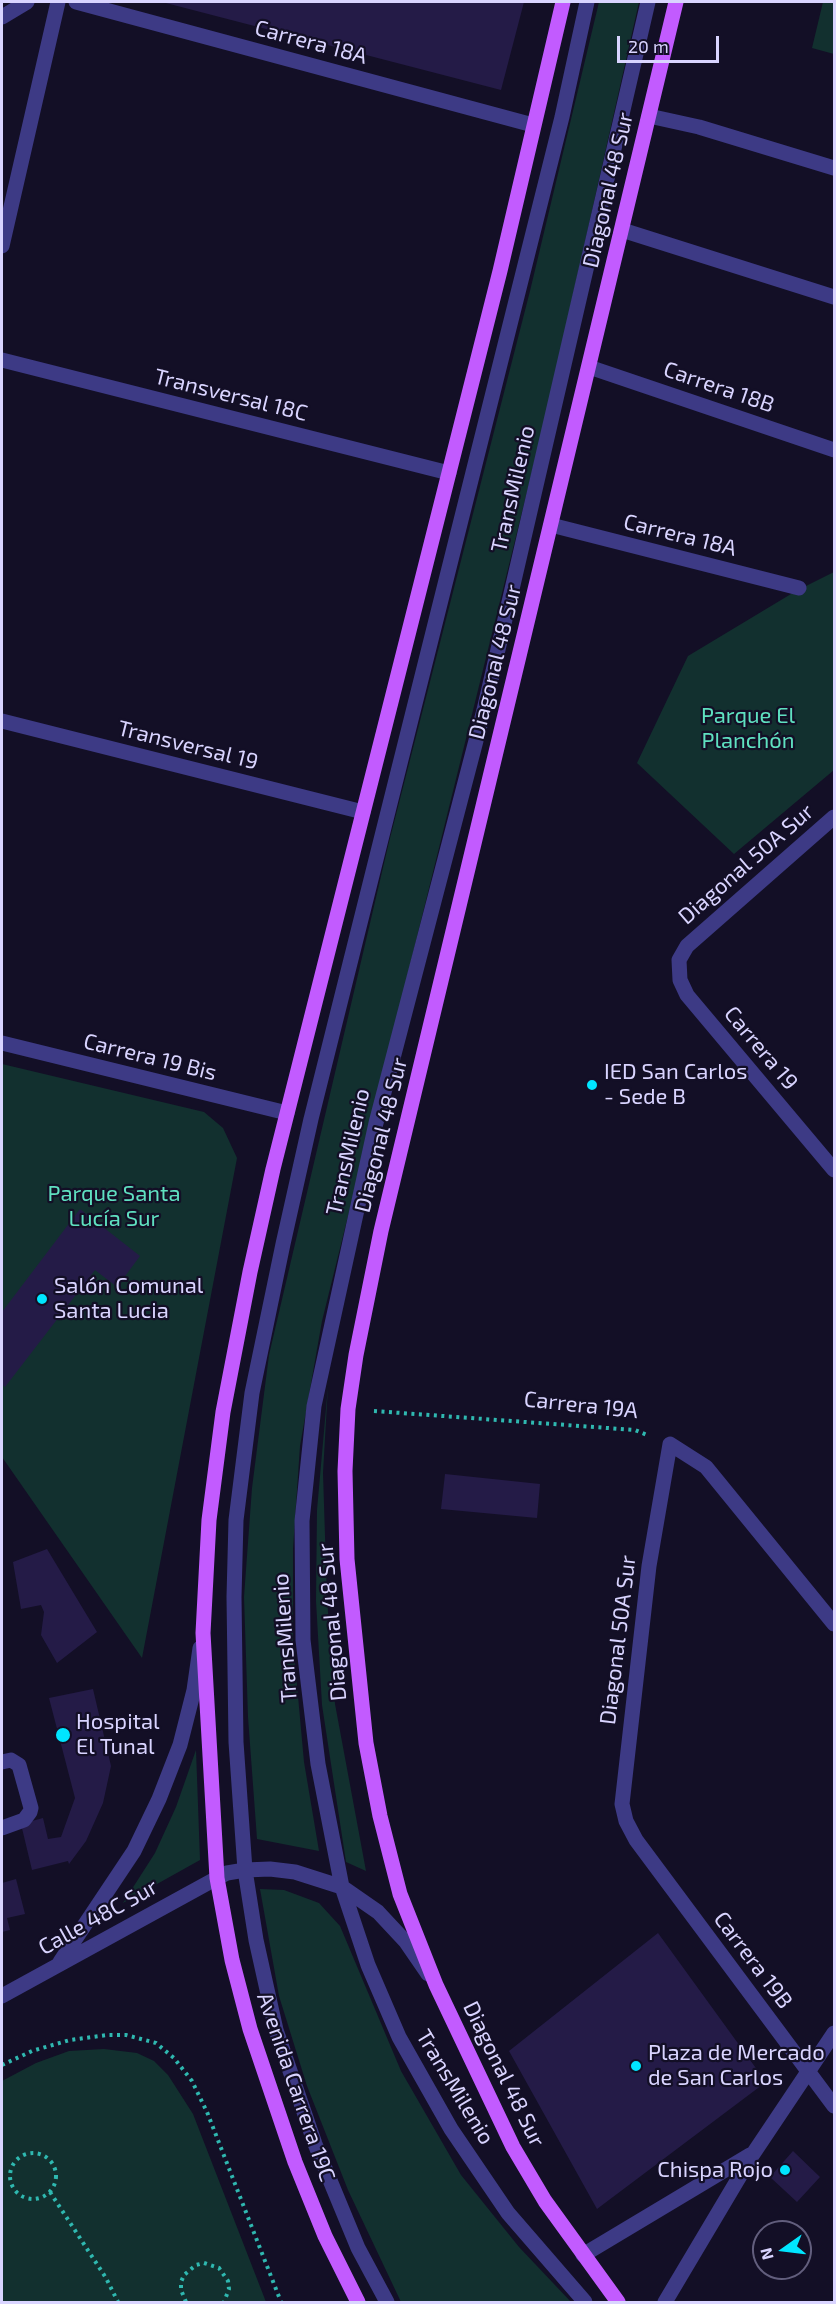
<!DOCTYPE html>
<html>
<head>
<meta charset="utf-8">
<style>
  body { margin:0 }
  #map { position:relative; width:836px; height:2304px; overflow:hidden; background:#130f26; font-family:"Exo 2",sans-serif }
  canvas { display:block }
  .frame { position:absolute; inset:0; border:3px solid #d9d4ff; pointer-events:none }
  .north { position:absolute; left:752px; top:2220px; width:60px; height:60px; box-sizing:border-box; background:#130f26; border:2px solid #625e7d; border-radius:50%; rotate:256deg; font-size:16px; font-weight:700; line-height:24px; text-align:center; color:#d9d4ff }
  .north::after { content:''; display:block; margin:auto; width:21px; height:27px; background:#00e5ff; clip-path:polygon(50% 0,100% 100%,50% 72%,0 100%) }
  .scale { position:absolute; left:617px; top:36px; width:102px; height:27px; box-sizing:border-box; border:3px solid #d9d4ff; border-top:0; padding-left:8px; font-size:18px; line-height:21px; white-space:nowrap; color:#d9d4ff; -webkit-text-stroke:4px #130f26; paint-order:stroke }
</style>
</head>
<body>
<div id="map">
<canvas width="836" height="2304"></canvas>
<div class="frame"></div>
<div class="north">N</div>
<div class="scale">20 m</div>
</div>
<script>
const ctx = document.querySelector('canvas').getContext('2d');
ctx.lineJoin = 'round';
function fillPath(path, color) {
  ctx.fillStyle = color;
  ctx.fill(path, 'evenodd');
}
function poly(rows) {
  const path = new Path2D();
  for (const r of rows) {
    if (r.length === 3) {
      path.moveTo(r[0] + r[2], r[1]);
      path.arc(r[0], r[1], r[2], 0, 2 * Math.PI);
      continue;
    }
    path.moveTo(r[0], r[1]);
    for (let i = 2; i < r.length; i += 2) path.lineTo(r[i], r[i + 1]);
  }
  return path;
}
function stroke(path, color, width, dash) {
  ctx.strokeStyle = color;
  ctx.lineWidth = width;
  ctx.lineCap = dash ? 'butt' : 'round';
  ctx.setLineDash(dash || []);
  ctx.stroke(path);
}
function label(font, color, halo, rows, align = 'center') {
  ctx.font = font + ' "Exo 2",sans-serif';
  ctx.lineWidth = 4.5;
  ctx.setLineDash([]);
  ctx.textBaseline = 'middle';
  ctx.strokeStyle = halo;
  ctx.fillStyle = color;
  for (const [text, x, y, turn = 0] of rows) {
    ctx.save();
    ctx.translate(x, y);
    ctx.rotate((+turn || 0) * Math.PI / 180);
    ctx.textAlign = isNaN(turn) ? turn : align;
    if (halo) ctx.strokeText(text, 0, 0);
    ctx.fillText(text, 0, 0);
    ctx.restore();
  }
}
const green = poly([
  [599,2,639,2,545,419,322,1321,300,1446,293,1549,293,1641,304,1762,319,1851,257,1839,248,1717,244,1597,252,1488,269,1355,389,842,530,291],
  [823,2,834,2,834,54,812,48],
  [834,572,834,770,734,854,637,763,688,656,796,591],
  [2,1064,204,1112,223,1128,237,1158,142,1658,2,1457],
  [328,1386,323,1473,327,1599,335,1704,366,1871,346,1862,322,1705,316,1601,317,1510],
  [196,1750,200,1860,123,1903,155,1853,176,1807],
  [260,1889,284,1890,319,1903,340,1926,401,2071,461,2175,519,2247,571,2302,401,2302,348,2190,307,2086,279,1996],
  [104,2049,137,2053,154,2061,168,2075,193,2114,266,2302,2,2302,2,2081,36,2063,69,2051]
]);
const building = poly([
  [162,2,524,2,501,90],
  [80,1209,140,1256,117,1287,95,1270,5,1387,2,1384,2,1312],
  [445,1474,540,1484,537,1518,441,1509],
  [47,1549,97,1632,57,1663,41,1635,44,1612,41,1605,21,1609,13,1562],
  [93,1689,111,1766,103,1803,86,1841,69,1864,68,1861,32,1870,21,1824,43,1818,48,1839,61,1837,75,1798,49,1698],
  [16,1879,25,1914,7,1918,10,1930,2,1932,2,1883],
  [658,1933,766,2082,597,2209,509,2051],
  [793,2151,820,2177,797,2202,770,2177]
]);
const path = poly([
  [374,1411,635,1430,647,1435],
  [2,2065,32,2051,70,2040,107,2035,126,2035,156,2043,174,2058,192,2081,207,2112,281,2302],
  [33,2176,23],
  [50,2192,106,2278,118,2302],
  [186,2302,181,2290,181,2282,184,2275,196,2265,204,2263,219,2268,228,2281,229,2289,224,2302]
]);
const minor = poly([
  [76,2,533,125],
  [2,17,27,2],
  [649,116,699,127,834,168],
  [622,230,834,297],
  [2,246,58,2],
  [2,360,449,473],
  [589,367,834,450],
  [551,525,799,588],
  [2,721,363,812],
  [834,817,687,946,679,960,680,980,687,995,834,1170],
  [2,1043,287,1113],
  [834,1624,706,1467,670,1444,649,1566,622,1804,626,1821,636,1840,834,2106],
  [2,1762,11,1760,19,1765,31,1808,30,1812,24,1820,2,1828],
  [60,1962,134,1851,159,1799,180,1745,194,1690,200,1648],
  [2,1996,217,1878,227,1873,245,1870,270,1869,295,1872,342,1887,378,1912,406,1942,428,1974],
  [583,2255,750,2155],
  [387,2302,358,2248,315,2144,276,2030,256,1940,245,1870,236,1742,234,1597,236,1520,252,1393,283,1244,311,1119,562,117,587,2],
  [585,2302,508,2213,451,2129,399,2037,368,1965,342,1887,318,1764,303,1640,302,1521,314,1406,376,1123,484,710,648,2],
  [665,2302,753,2154,834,2033]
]);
const major = poly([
  [358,2302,325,2236,295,2162,250,2029,232,1960,217,1878,203,1633,209,1520,223,1412,250,1272,273,1169,500,271,563,2],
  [618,2302,545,2201,513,2147,436,1985,400,1894,380,1816,366,1743,347,1559,345,1471,348,1409,356,1355,381,1231,676,2]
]);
const markers = [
  [592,1085,6,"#00e5ff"],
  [42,1299,6,"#00e5ff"],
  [63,1735,8,"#00e5ff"],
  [636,2066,6,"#00e5ff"],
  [785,2170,6,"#00e5ff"]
];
const streetNames = [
  ["Carrera 18A",311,42,15],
  ["Diagonal 48 Sur",608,190,-77],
  ["Carrera 18B",719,387,19],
  ["Transversal 18C",231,395,14],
  ["TransMilenio",513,489,-77],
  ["Carrera 18A",680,535,14],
  ["Diagonal 48 Sur",495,662,-76],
  ["Transversal 19",188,745,14],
  ["Diagonal 50A Sur",746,864,-41],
  ["Carrera 19",761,1048,50],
  ["Carrera 19 Bis",150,1057,14],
  ["Diagonal 48 Sur",381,1135,-76],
  ["TransMilenio",348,1152,-77],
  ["Carrera 19A",581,1405,6],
  ["Diagonal 48 Sur",332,1622,-95],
  ["TransMilenio",285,1638,-94],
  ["Diagonal 50A Sur",618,1640,-83],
  ["Calle 48C Sur",98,1917,-29],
  ["Carrera 19B",753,1960,53],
  ["Diagonal 48 Sur",504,2074,64],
  ["Avenida Carrera 19C",296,2087,71],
  ["TransMilenio",455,2087,59]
];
const parkNames = [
  ["Parque El",748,716],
  ["Planchón",748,741],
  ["Parque Santa",114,1194],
  ["Lucía Sur",114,1219]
];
const poiNames = [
  ["IED San Carlos",604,1072],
  ["- Sede B",604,1097],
  ["Salón Comunal",54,1286],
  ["Santa Lucia",54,1311],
  ["Hospital",76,1722],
  ["El Tunal",76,1747],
  ["Plaza de Mercado",648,2053],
  ["de San Carlos",648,2078],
  ["Chispa Rojo",773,2170,"right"]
];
fillPath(green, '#12302f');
fillPath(building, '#241b47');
stroke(path, '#2fb8b0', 4, [3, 4.5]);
stroke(minor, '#3d3a85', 15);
stroke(major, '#c25bff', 15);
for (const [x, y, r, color] of markers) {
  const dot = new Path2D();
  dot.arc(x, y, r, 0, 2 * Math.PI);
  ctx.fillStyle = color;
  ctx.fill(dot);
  stroke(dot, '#130f26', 2);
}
label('22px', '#d9d4ff', '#130f26', streetNames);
label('22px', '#5fe0c0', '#130f26', parkNames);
label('22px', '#d9d4ff', '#130f26', poiNames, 'left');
</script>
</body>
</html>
